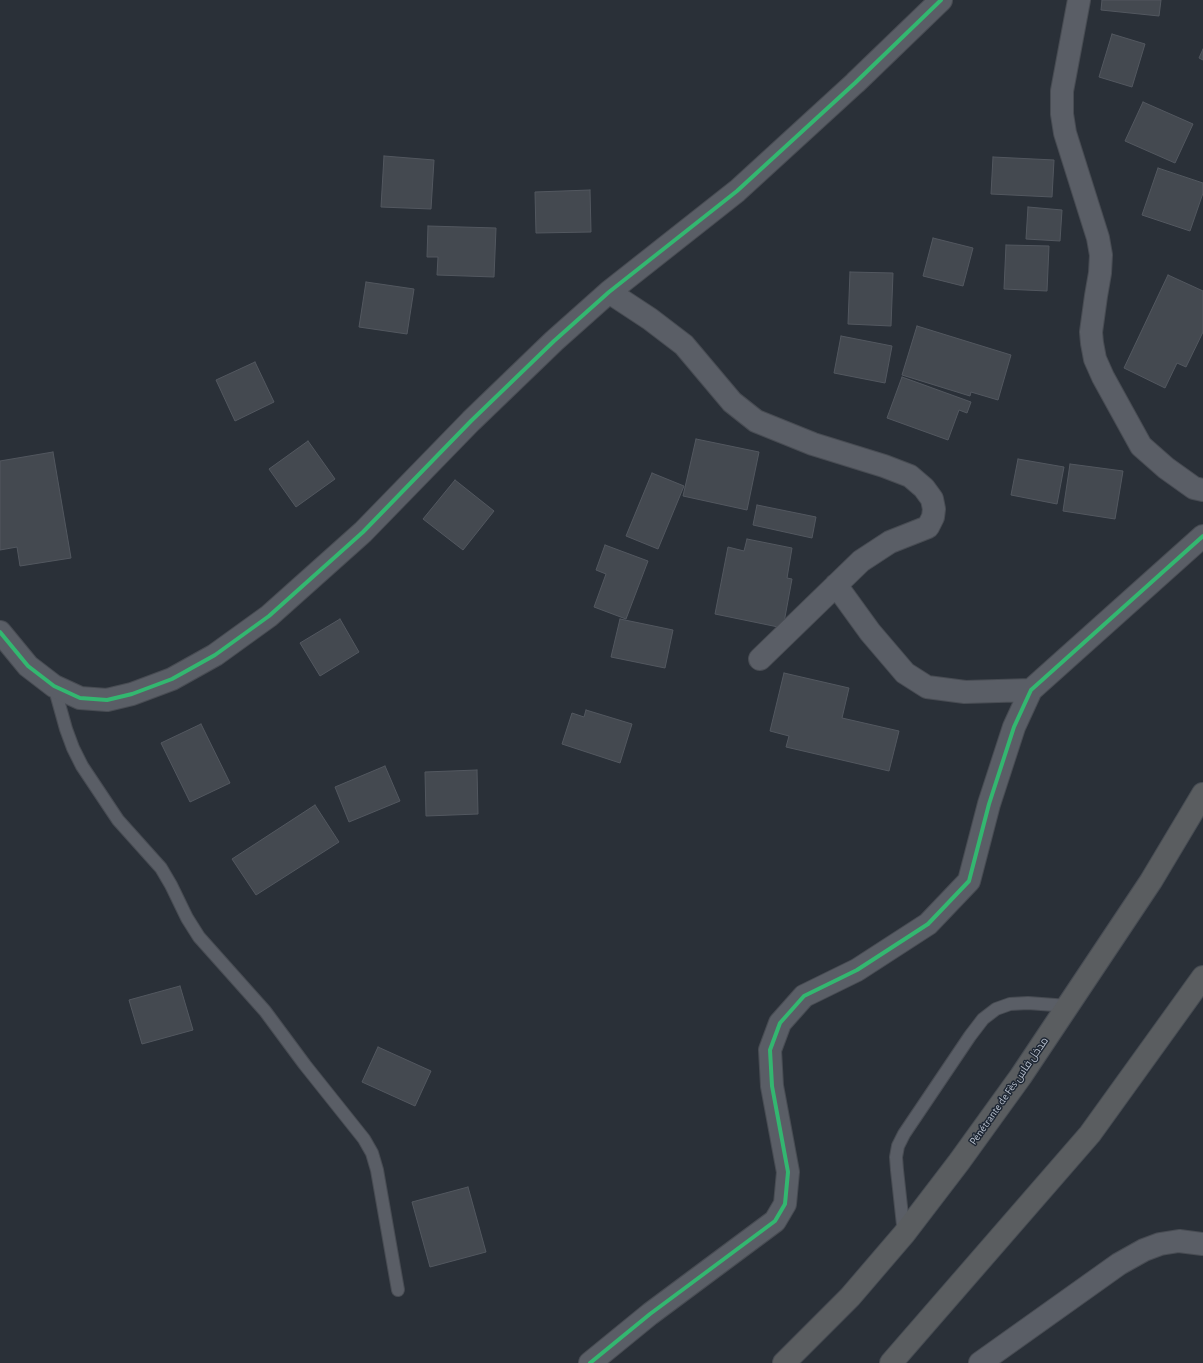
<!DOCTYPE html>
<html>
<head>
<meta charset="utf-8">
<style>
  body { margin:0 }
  canvas { display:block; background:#2a3038 }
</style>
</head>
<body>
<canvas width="1203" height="1363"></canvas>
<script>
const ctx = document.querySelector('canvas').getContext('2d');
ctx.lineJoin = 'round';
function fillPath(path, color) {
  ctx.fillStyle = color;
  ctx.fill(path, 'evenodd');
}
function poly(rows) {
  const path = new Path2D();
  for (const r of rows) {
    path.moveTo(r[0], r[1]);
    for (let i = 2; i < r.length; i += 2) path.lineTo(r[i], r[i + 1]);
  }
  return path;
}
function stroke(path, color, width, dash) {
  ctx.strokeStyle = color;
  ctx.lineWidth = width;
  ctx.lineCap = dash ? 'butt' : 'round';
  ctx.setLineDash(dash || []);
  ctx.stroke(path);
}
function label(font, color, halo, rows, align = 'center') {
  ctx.font = font + ' "Alegreya Sans",Cairo,sans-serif';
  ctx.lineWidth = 3;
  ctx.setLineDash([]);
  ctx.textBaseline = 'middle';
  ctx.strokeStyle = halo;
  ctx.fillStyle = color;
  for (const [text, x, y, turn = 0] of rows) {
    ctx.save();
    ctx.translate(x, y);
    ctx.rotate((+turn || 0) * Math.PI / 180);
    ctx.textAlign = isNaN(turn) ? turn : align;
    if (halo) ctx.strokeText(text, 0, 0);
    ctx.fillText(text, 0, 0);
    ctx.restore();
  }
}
const building = poly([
  [1102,0,1161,0,1159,16,1101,10,1102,0],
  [1112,34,1145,44,1132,87,1099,77,1112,34],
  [1203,49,1203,60,1199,58,1203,49],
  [1143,102,1193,124,1175,163,1125,141,1143,102],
  [384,156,434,160,431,209,381,207,384,156],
  [993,157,1054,160,1052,197,991,194,993,157],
  [1158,168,1203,183,1203,193,1190,231,1142,215,1158,168],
  [590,190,591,232,536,233,535,192,590,190],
  [1028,207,1062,210,1060,241,1026,239,1028,207],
  [428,226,496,228,494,277,437,275,438,257,427,257,428,226],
  [933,238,973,248,963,286,923,276,933,238],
  [1006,245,1049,246,1047,291,1004,289,1006,245],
  [850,272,893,273,891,326,848,324,850,272],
  [1168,275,1203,291,1203,332,1186,367,1177,363,1165,388,1124,368,1168,275],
  [366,282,414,289,407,334,359,327,366,282],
  [917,326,1011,355,998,400,971,392,970,396,902,375,917,326],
  [841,336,892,346,885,383,834,373,841,336],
  [255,362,274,402,235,421,216,380,255,362],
  [902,377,971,402,967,413,959,410,948,440,887,418,902,377],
  [696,439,759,452,747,510,683,496,696,439],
  [308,441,335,479,296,507,269,469,308,441],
  [53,452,71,558,20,566,17,547,0,550,0,461,53,452],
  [1018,459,1064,467,1057,504,1011,495,1018,459],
  [1070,464,1123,471,1115,519,1063,511,1070,464],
  [652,473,684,486,658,549,626,536,652,473],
  [455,480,494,511,463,550,423,519,455,480],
  [757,505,816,517,812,538,753,525,757,505],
  [747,539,792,548,787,578,792,579,783,628,715,614,728,547,744,551,747,539],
  [605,545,648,561,626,619,594,607,606,574,596,570,605,545],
  [340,619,359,652,320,676,300,643,340,619],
  [620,619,673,630,665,668,611,657,620,619],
  [784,673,849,688,842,718,899,731,889,771,786,747,789,736,770,731,784,673],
  [586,710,632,724,620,763,562,744,572,713,584,717,586,710],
  [201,724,230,783,190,802,161,743,201,724],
  [385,766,400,801,349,822,335,787,385,766],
  [477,770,478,814,426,816,425,772,477,770],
  [315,805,339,842,256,895,232,859,315,805],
  [180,986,193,1030,142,1044,129,1000,180,986],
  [378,1047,431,1071,415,1106,362,1082,378,1047],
  [468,1187,486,1252,430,1267,412,1202,468,1187]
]);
const service = poly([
  [54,686,66,729,73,748,82,766,118,820,161,868,171,885,187,918,199,937,265,1011,305,1065,364,1139,372,1153,377,1170,398,1290],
  [904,1234,897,1170,896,1157,898,1146,904,1134,970,1036,983,1019,996,1009,1010,1004,1028,1003,1068,1006]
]);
const minor = poly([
  [1079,0,1062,91,1062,114,1065,133,1098,238,1101,255,1100,273,1096,296,1091,332,1092,343,1095,359,1103,377,1141,446,1166,468,1194,488,1203,490],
  [609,292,650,319,684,345,732,402,756,421,813,444,884,466,910,476,924,488,932,499,934,509,933,517,928,527,890,542,861,561,760,659],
  [836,585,870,632,905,673,927,687,965,692,1031,690],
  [0,632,28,666,54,686,80,698,107,700,132,694,172,679,215,655,269,616,363,532,471,421,554,341,609,292,737,191,855,83,941,0],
  [590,1363,650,1314,775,1221,785,1204,788,1172,772,1086,770,1050,780,1023,804,996,857,970,928,924,969,881,989,804,1014,727,1031,690,1203,536],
  [980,1363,1119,1264,1144,1250,1160,1244,1179,1241,1203,1244]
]);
const motorway = poly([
  [784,1363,850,1297,904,1234,959,1162,1021,1076,1151,881,1203,794],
  [891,1363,1090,1134,1203,977]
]);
const cycleway = poly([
  [0,632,28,666,54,686,80,698,107,700,132,694,172,679,215,655,269,616,363,532,471,421,554,341,609,292,737,191,855,83,941,0],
  [590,1363,650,1314,775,1221,785,1204,788,1172,772,1086,770,1050,780,1023,804,996,857,970,928,924,969,881,989,804,1014,727,1031,690,1203,536]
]);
const streetNames = [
  ["Pénétrante de Fès مدخل فاس",1009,1091,-55]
];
fillPath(building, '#444950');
stroke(building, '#52575f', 1);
stroke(service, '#484c53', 14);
stroke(minor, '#484c53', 24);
stroke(motorway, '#474c53', 24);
stroke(service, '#5a5e66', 12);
stroke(minor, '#5a5e66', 22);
stroke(motorway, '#5a5d60', 22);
stroke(cycleway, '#33b770', 4);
label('11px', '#b4bcc9', '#1d2633', streetNames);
</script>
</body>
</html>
